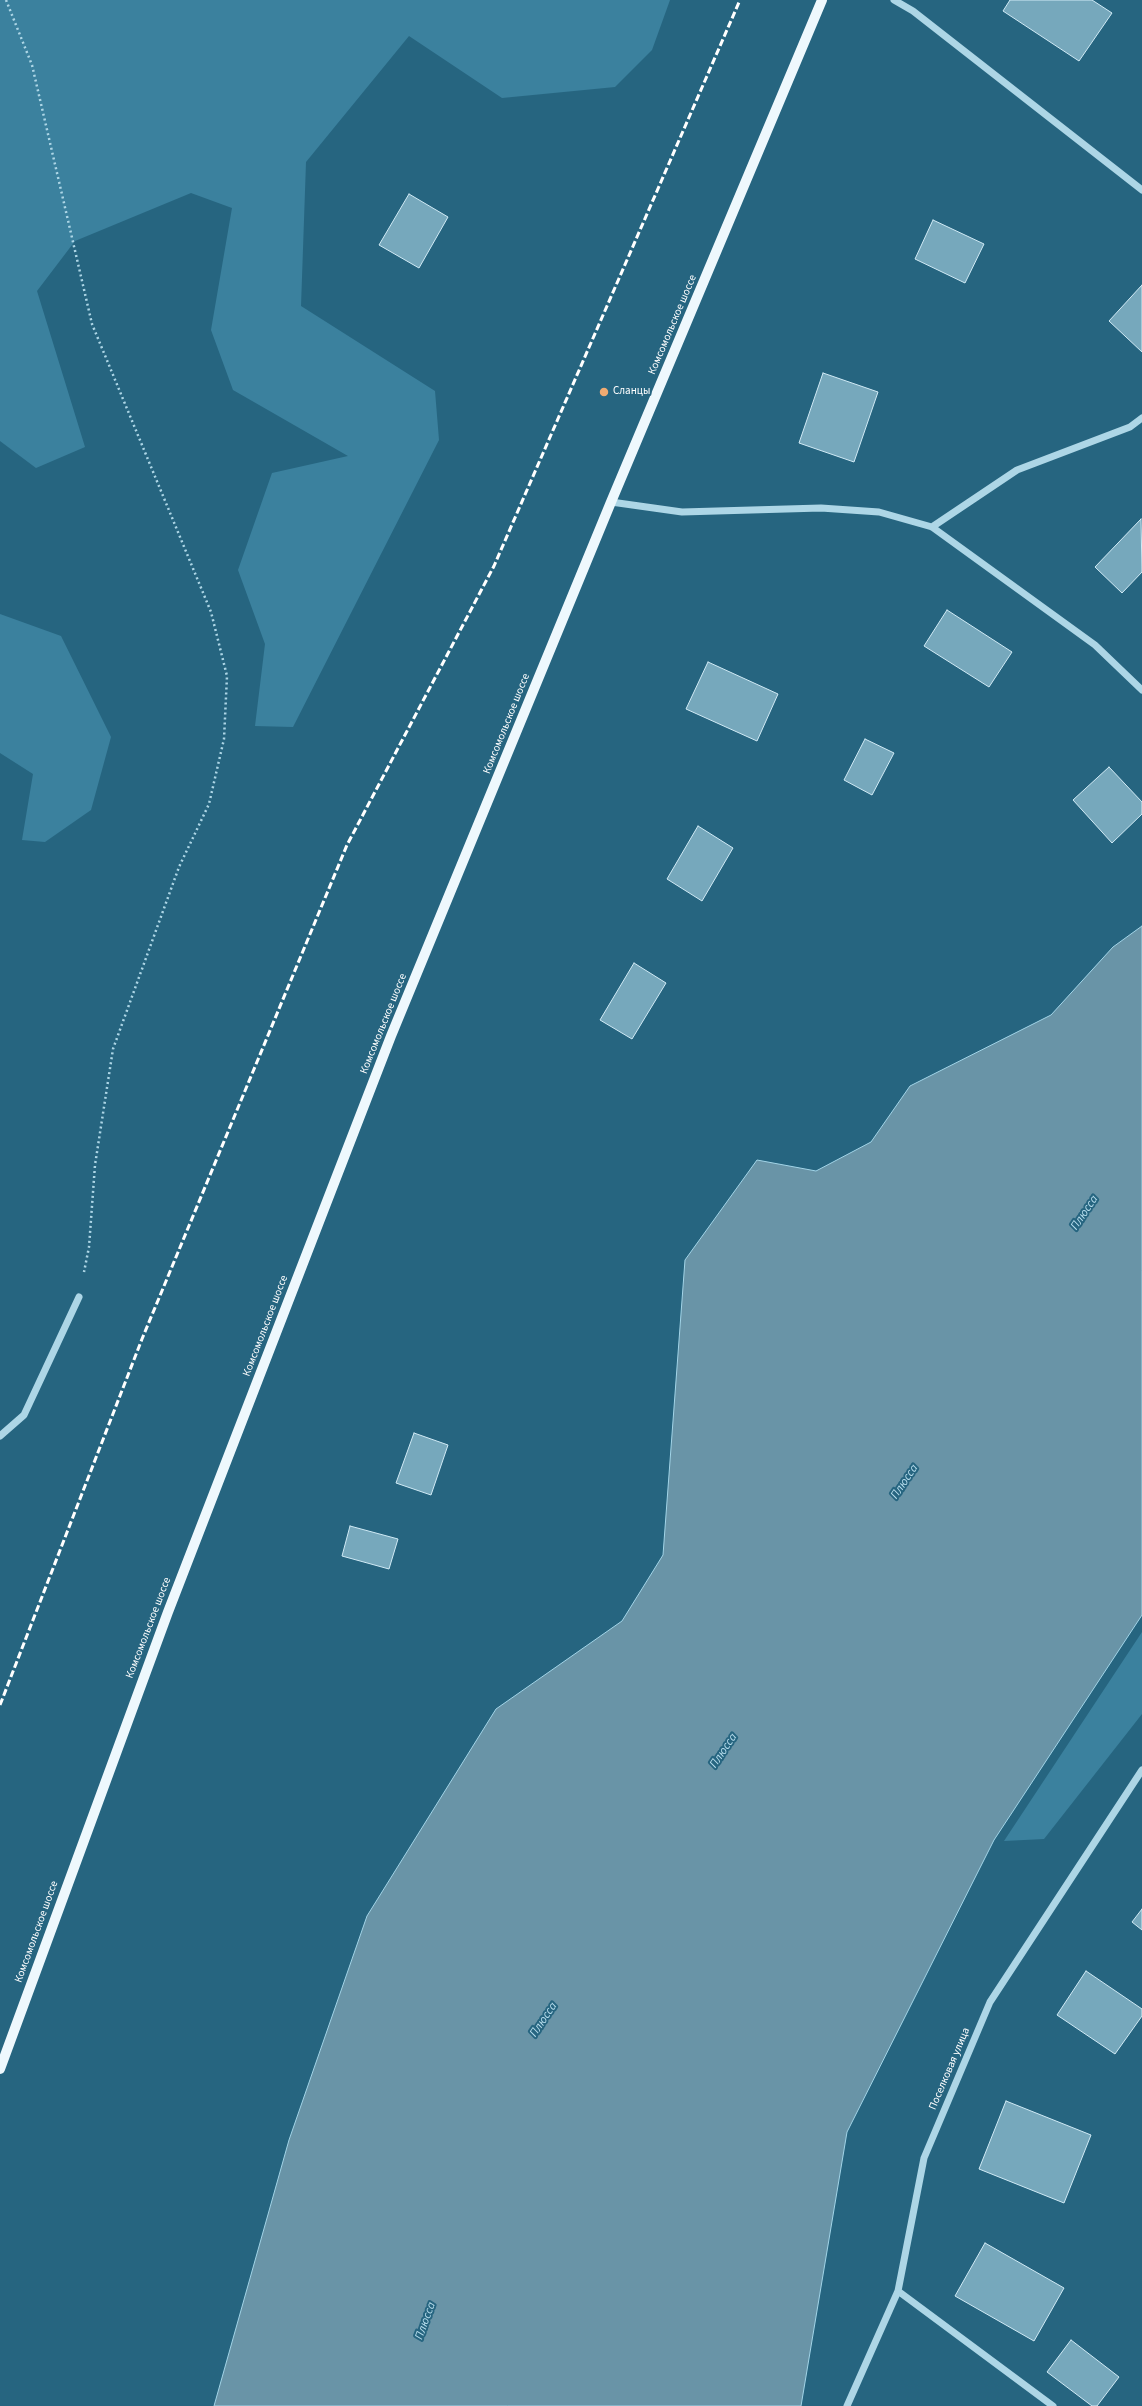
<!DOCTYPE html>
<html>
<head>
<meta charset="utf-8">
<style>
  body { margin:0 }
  canvas { display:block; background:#266580 }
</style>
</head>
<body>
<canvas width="1142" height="2406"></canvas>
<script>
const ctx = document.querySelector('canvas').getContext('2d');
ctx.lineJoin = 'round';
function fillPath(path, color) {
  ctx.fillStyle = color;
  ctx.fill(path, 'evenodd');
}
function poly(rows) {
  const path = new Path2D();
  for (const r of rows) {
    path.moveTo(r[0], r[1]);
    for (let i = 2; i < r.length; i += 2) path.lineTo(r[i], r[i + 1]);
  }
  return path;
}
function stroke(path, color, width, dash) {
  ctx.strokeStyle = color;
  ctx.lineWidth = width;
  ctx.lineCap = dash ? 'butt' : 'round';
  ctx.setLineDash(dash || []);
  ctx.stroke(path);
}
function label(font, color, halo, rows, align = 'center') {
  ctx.font = font + ' "Source Sans 3",sans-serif';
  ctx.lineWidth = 4;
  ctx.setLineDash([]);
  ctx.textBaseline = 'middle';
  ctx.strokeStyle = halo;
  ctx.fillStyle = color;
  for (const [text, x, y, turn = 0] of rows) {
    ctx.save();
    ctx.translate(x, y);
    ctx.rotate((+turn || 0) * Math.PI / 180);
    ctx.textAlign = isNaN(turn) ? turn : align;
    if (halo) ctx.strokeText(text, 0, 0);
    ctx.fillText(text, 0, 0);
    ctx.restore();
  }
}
const green = poly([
  [0,0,670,0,652,50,615,87,502,98,409,36,306,162,301,306,435,391,439,440,293,727,255,726,265,644,238,570,272,473,348,456,233,390,211,330,232,208,191,193,75,241,37,291,85,447,36,468,0,441],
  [0,614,61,636,111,737,91,810,45,842,22,840,33,774,0,753],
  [1142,1632,1142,1714,1044,1839,1004,1841]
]);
const water = poly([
  [1142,926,1142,1615,994,1840,847,2132,801,2406,214,2406,289,2140,367,1916,496,1709,622,1621,663,1555,685,1260,757,1160,816,1171,871,1142,910,1086,1051,1015,1113,947,1142,926]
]);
const building = poly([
  [1010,0,1092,0,1112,13,1079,61,1003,11,1010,0],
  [409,194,448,217,419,268,379,245,409,194],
  [933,220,984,244,965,283,915,259,933,220],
  [1142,285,1142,352,1109,321,1142,285],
  [823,373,878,392,854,462,799,443,823,373],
  [1141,519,1142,572,1122,593,1095,567,1141,519],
  [947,610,1012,652,989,687,924,646,947,610],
  [708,662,778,694,757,741,686,709,708,662],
  [865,739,894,753,872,795,844,780,865,739],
  [1109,767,1142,802,1142,814,1112,843,1073,800,1109,767],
  [698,826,733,848,702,901,667,879,698,826],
  [634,963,666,983,632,1039,600,1020,634,963],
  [414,1433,448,1445,431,1495,396,1483,414,1433],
  [350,1526,398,1539,389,1569,342,1556,350,1526],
  [1142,1909,1142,1930,1132,1922,1142,1909],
  [1086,1971,1142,2009,1142,2016,1115,2054,1057,2015,1086,1971],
  [1006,2101,1091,2135,1064,2203,979,2169,1006,2101],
  [985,2243,1064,2288,1034,2341,955,2296,985,2243],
  [1071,2340,1119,2377,1097,2406,1092,2406,1047,2372,1071,2340]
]);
const path = poly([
  [6,0,32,65,92,324,211,612,227,676,224,739,209,804,179,867,113,1049,95,1165,89,1247,84,1272]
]);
const minor = poly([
  [894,0,913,11,1142,190],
  [611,502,682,512,821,508,879,512,932,527,1095,645,1142,690],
  [932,527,1017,470,1130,427,1142,418],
  [0,1436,24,1415,79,1297],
  [898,2291,1053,2406],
  [847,2406,898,2291,924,2158,990,2002,1142,1770]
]);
const major = poly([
  [0,2069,168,1612,391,1036,611,502,822,0]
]);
const rail = poly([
  [0,1705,142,1339,347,845,494,566,740,0]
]);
const markers = [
  [604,392,5,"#efab72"]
];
const streetNames = [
  ["Комсомольское шоссе",673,325,-67],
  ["Комсомольское шоссе",507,724,-68],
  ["Комсомольское шоссе",384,1024,-68],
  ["Комсомольское шоссе",266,1326,-69],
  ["Комсомольское шоссе",149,1628,-69],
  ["Комсомольское шоссе",37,1932,-70],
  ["Поселковая улица",950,2069,-67]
];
const poiNames = [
  ["Сланцы",613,392]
];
const waterNames = [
  ["Плюсса",1085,1213,-56],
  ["Плюсса",905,1482,-56],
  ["Плюсса",724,1751,-56],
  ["Плюсса",544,2020,-56],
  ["Плюсса",426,2321,-70]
];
fillPath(green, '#3b819e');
fillPath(water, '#6994a7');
stroke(water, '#a2d4e7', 1);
fillPath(building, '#76a8bc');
stroke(building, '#d0eaf5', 1);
stroke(path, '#add6e6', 2.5, [2, 3]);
stroke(minor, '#add6e6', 7);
stroke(major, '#eef8fd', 10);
stroke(rail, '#fff', 3, [7, 3]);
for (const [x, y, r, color] of markers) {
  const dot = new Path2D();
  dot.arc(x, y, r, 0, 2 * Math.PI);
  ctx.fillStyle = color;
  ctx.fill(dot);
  stroke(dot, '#266580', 1.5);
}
label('11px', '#fff', '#266580', streetNames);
label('11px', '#fff', '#266580', poiNames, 'left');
label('italic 12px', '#b9dfee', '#266580', waterNames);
</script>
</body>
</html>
